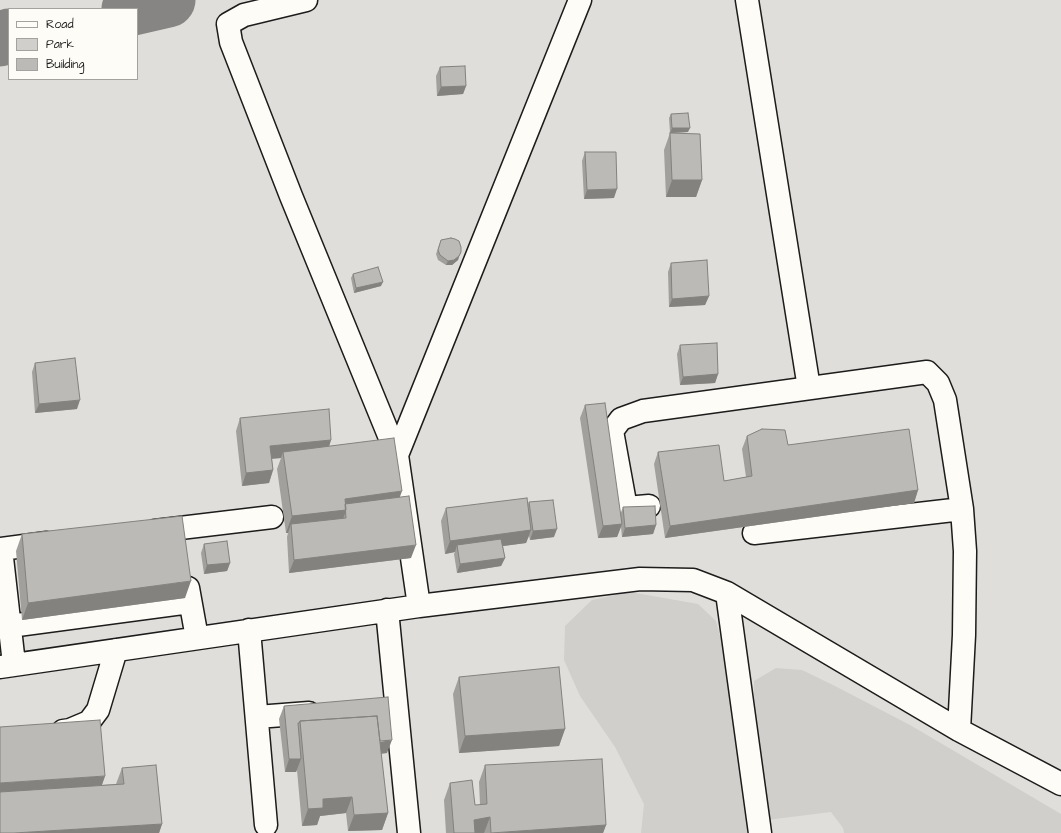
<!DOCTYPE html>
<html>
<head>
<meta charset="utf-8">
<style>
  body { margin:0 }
  #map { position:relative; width:1061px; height:833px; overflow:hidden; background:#f0eeea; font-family:"Architects Daughter",sans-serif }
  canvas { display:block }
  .legend { position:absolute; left:8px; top:8px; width:130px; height:72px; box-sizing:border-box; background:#fdfcf7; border:1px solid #a3a29f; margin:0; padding:5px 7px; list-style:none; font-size:12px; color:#1c1c1c }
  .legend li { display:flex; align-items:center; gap:8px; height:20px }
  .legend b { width:20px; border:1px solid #a3a29f }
</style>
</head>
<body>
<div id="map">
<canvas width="1061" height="833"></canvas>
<ul class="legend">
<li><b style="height:5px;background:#fdfcf7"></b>Road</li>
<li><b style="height:11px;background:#d0cfcc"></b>Park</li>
<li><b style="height:11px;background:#bbbab6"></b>Building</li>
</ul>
</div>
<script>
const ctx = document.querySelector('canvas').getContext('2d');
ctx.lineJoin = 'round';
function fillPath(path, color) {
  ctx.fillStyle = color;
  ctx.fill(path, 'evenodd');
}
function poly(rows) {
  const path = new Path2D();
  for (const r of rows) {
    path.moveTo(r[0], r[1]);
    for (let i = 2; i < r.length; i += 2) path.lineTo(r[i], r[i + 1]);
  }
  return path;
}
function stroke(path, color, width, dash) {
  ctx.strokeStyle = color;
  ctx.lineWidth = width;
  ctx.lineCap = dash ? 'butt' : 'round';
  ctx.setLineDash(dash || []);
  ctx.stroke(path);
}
const built = poly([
  [0,0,1061,0,1061,833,0,833],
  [9,9,137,9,137,79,9,79]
]);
const green = poly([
  [630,592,698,604,716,621,730,675,748,833,641,833,644,804,615,747,580,696,564,660,565,626,592,600],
  [776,668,802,670,833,685,910,725,1061,814,1061,833,844,833,843,828,831,812,767,820,754,720,754,681]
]);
const taxiway = poly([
  [129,9,168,0],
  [0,39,9,36]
]);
const minor = poly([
  [306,0,244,15,228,24,231,42,291,196,397,455],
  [747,0,809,388],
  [649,506,626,508,612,431,621,419,643,411,927,372,938,383,945,400,962,509,965,551,964,635,959,730],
  [155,531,272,517],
  [754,533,962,509],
  [188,588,197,638],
  [727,593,760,833],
  [419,606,397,455,580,0],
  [387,610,409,833],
  [10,626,190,602],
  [249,630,266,825],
  [14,664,1,549,47,543],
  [0,667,419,606,640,579,693,580,727,593,959,730,1061,784],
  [257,717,309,713],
  [63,731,70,730,89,722,98,710,116,650]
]);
const wall = poly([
  [440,67,466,86,463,94,437,96,436,76],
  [671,114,688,132,670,133,669,118],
  [670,133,702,180,696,197,666,197,664,150],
  [585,152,614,198,584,199,582,161],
  [441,240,461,252,458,260,452,265,446,265,438,260,436,254],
  [671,263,709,296,705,305,669,307,668,272],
  [353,274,381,286,354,293,351,278],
  [680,345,718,374,715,383,680,385,677,354],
  [35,363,77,409,35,413,32,372],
  [585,405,620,515,623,507,656,525,653,534,622,537,621,527,617,537,598,538,580,418],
  [240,418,331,440,329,446,400,497,411,558,289,573,287,537,288,533,286,533,277,469,281,458,272,459,273,470,269,483,242,486,236,431],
  [747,436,788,445,918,490,914,503,665,538,654,464,658,452,724,481,746,477,742,449],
  [529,502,554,537,530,540,529,536,526,543,503,546,505,558,501,566,457,573,454,554,455,552,445,554,441,521,446,508,528,504],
  [22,534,185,598,22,620,16,551],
  [204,544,230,563,227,571,204,574,201,553],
  [459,677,565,729,559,746,459,753,453,694],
  [284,706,387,753,381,754,388,813,382,830,348,831,346,813,320,816,317,825,302,826,297,770,296,772,285,772,279,719],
  [485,765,606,825,603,833,446,833,444,800,450,783,475,805,480,805,479,782],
  [122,768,162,824,159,833,0,833,105,776,102,785,116,784]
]);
const shadedWall = poly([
  [466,86,463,94,437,96,441,87],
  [672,128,690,128,688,132,670,133],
  [672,180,702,180,696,197,666,197],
  [617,189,614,198,584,199,587,190],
  [459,256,458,260,452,265,446,265,448,261],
  [383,282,381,286,354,293,356,288],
  [709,296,705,305,669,307,672,299],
  [718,374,715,383,680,385,683,377],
  [80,400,77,409,35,413,39,404],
  [331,440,327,453,283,452,281,458,265,459,270,446],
  [273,470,269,483,242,486,246,473],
  [918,490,914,503,665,538,670,526],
  [402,491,396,508,346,511,340,527,291,524,288,533,286,533,292,516,345,499],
  [622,524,617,537,598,538,603,526],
  [656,525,653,534,622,537,625,528],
  [557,529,554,537,530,540,533,531],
  [531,530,526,543,458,552,457,545,455,552,445,554,450,541],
  [416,545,411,558,289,573,294,560],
  [505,558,501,566,457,573,460,564],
  [230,563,227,571,204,574,207,565],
  [191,581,185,598,22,620,28,603],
  [565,729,559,746,459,753,465,736],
  [392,740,387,753,374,754,379,742],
  [289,759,301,759,296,772,285,772],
  [105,776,99,793,0,800,0,783],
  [352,797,346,813,320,816,317,825,302,826,308,809,323,799],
  [388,813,382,830,348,831,354,815],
  [490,817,484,833,469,833,474,820],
  [162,824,159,833,14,833],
  [606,825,603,833,493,833]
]);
const building = poly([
  [465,66,466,86,441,87,440,67,465,66],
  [688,113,690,128,672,128,671,114,688,113],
  [670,133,700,134,702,180,672,180,670,133],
  [585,152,616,152,617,189,587,190,585,152],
  [451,238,455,239,459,241,461,247,461,252,459,256,454,260,448,261,440,255,438,250,441,240,451,238],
  [707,260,709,296,672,299,671,263,707,260],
  [378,267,383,282,356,288,353,274,378,267],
  [717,343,718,374,683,377,680,345,717,343],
  [75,358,80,400,39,404,35,363,75,358],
  [605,403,622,524,603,526,585,405,605,403],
  [329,409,331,440,270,446,273,470,246,473,240,418,329,409],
  [762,429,785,430,788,445,909,429,918,490,670,526,658,452,719,445,724,481,752,476,747,436,762,429],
  [394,438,402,491,345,499,346,510,292,516,283,452,394,438],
  [409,496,416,545,294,560,291,524,346,518,345,504,409,496],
  [527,498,531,530,450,541,446,508,527,498],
  [553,500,557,529,533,531,529,502,553,500],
  [655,506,656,525,625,528,623,507,655,506],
  [182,516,191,581,28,603,22,534,182,516],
  [501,539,505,558,460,564,457,545,501,539],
  [227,541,230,563,207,565,204,544,227,541],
  [559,667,565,729,465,736,459,677,559,667],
  [388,697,392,740,380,741,377,716,300,721,299,723,298,723,301,759,289,759,284,706,388,697],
  [377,716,388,813,354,815,352,797,323,799,323,808,308,809,300,721,377,716],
  [100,720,105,776,0,783,0,727,100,720],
  [602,759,606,825,491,833,490,817,474,820,475,833,454,833,450,783,472,780,475,805,487,804,485,765,602,759],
  [156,765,162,824,14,833,0,833,0,792,124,784,122,768,156,765]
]);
fillPath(built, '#e0deda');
fillPath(green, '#d0cfcc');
stroke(taxiway, '#868583', 55);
stroke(minor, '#1c1c1c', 25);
stroke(minor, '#fdfcf7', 22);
fillPath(wall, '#a1a09d');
fillPath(shadedWall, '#83827f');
fillPath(building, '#bbbab6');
stroke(building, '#83827f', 1);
</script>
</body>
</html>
